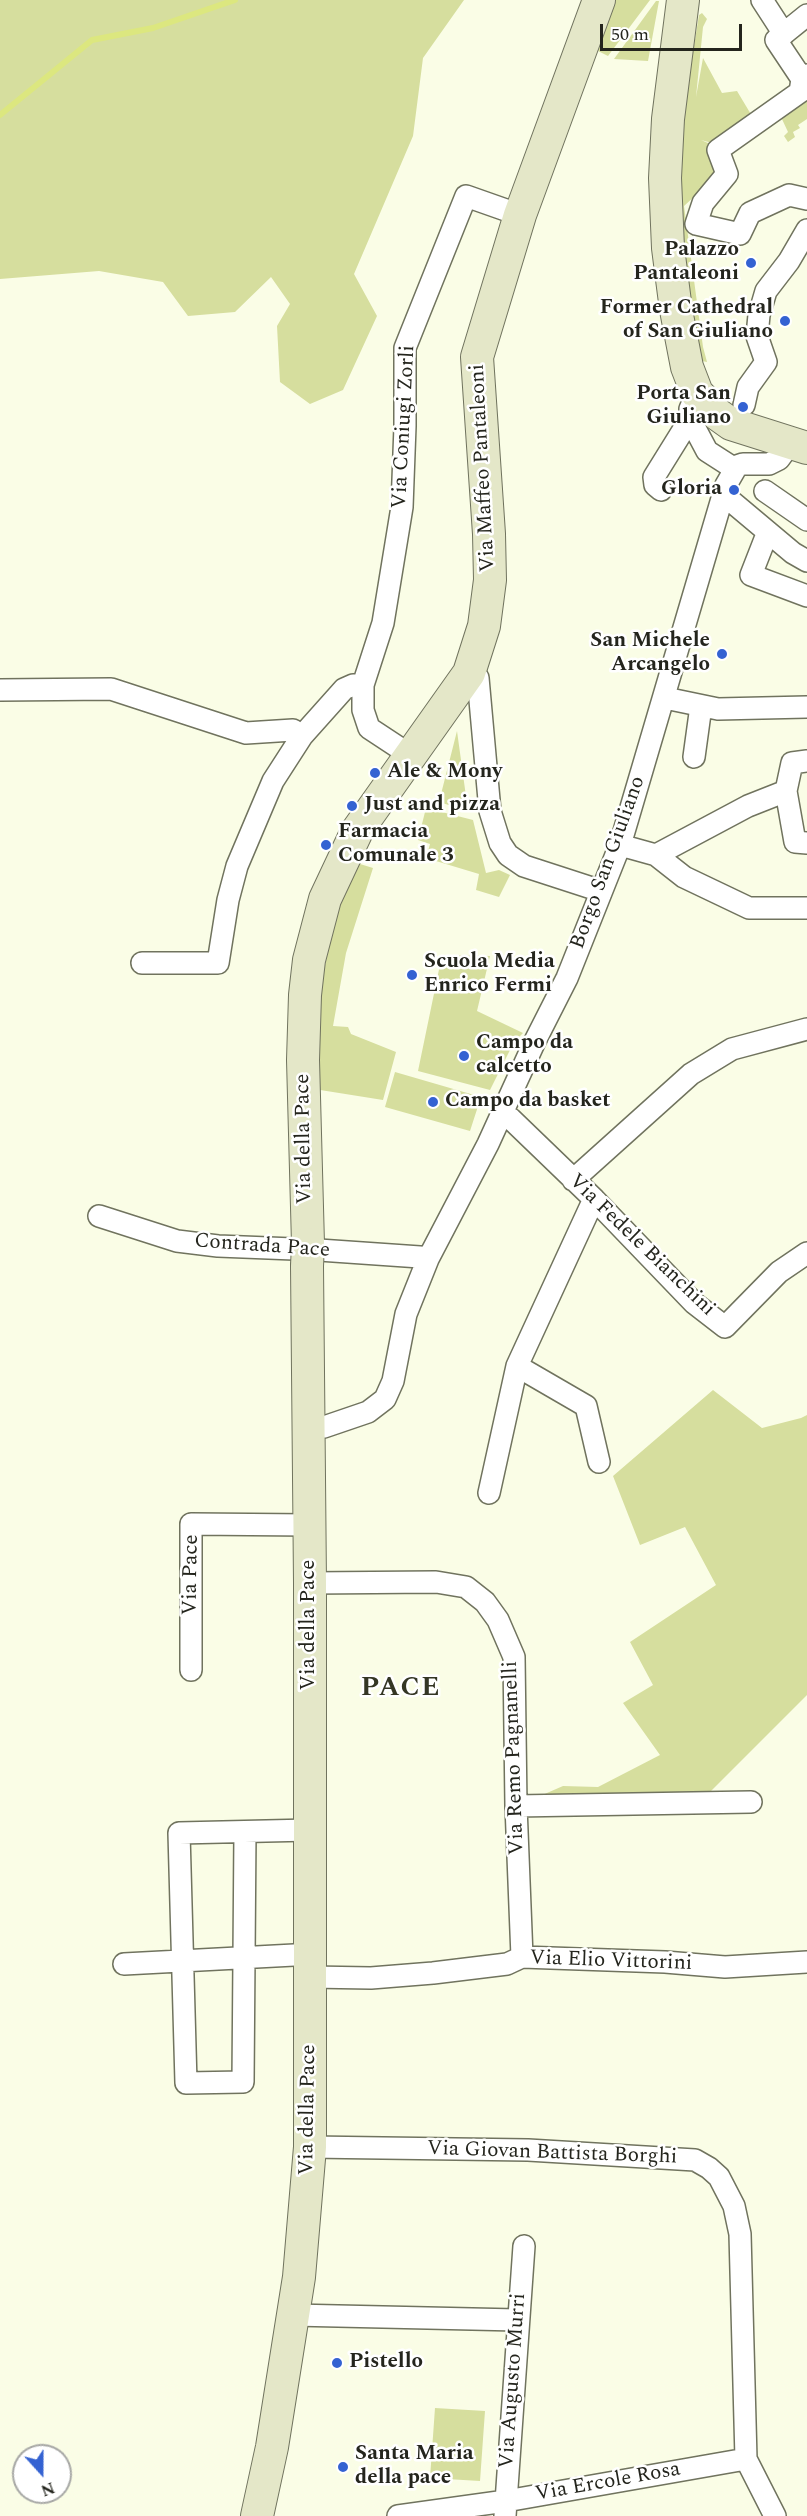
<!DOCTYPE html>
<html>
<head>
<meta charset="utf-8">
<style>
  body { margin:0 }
  #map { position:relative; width:807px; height:2516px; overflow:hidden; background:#fafde6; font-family:Spectral,serif }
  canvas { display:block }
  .north { position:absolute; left:12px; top:2444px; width:60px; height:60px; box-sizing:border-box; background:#fff; border:2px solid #a7a8a5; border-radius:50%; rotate:159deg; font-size:16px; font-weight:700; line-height:24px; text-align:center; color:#24251d }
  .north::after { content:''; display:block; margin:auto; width:21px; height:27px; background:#3462d2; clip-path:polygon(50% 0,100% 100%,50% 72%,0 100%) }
  .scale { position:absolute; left:600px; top:24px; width:142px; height:27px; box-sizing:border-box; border:3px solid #24251d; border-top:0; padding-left:8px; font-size:18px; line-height:21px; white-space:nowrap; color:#24251d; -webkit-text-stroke:4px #fff; paint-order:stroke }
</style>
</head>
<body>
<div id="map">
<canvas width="807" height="2516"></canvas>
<div class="north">N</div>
<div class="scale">50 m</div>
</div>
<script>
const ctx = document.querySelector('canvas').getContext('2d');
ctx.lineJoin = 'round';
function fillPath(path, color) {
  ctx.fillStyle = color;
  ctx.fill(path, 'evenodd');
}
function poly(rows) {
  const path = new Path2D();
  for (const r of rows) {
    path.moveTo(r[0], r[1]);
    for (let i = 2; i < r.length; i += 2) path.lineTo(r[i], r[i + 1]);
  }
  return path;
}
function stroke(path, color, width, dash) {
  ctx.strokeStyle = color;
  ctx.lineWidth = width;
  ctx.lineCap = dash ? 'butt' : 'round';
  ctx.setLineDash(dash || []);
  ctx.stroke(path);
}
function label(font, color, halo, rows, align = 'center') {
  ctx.font = font + ' Spectral,serif';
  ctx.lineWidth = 5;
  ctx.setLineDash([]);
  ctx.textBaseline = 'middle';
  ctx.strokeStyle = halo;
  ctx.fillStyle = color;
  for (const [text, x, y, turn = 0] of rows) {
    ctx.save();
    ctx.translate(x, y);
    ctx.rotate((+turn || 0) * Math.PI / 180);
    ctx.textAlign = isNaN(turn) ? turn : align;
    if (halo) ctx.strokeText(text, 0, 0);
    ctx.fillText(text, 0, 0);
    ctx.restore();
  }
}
const green = poly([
  [0,0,464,0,423,58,413,136,354,274,377,316,343,390,310,404,280,382,277,326,290,304,271,277,235,312,188,316,163,282,99,271,0,279],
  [616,0,650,0,608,56,598,51],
  [656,1,659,1,648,61,614,59],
  [702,13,707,19,703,27,696,97,703,58,722,93,737,91,752,116,712,143,701,140,708,143,720,173,684,206,703,347,707,362,697,360,679,230,682,120,699,15],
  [807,91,807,119,798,125,800,128,793,132,795,137,788,142,784,136,788,132,781,117],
  [457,731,468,811,439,802],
  [426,808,473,820,486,873,499,870,510,875,499,897,476,890,479,874,426,858,430,844,418,840],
  [347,860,373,868,346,953,333,1026,348,1027,351,1034,396,1052,383,1100,314,1089,313,1023],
  [442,955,490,956,477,1011,523,1033,514,1042,490,1090,418,1071],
  [395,1072,481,1097,470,1131,385,1107],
  [713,1390,762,1428,801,1418,807,1415,807,1695,711,1791,540,1796,563,1786,598,1787,660,1755,623,1703,653,1685,630,1642,716,1585,685,1527,640,1545,613,1476],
  [435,2408,485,2411,480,2481,430,2478]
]);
const stream = poly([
  [0,115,92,40,153,28,235,0]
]);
const minor = poly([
  [762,0,784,34],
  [807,75,802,79,800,92,718,150,727,174,703,203,696,224,740,234,750,213,789,195,807,199],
  [802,79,776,40,807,15],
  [697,393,690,409,690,419,707,451,735,469],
  [744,405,748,387,766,362,757,336,759,315,766,291,789,261,807,230],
  [661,490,655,485,654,477,690,419],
  [765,491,807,520],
  [722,497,731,501,793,553,807,561],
  [767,534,751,575,807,596],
  [469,673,478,678,490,811,500,843,508,855,524,866,601,891],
  [0,690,111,689,246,733,293,730,302,736],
  [665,698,718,709,807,707],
  [410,755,369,728,363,710,363,685,383,623,402,507,405,426,405,348,466,196,520,215],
  [694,757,701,706],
  [786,791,795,842,807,843],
  [620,845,656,855,684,877,749,908,807,908],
  [656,855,748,806,786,791,792,763,807,761],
  [142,963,218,963,228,900,237,866,273,781,302,736,344,689,353,685,363,685],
  [501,1114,511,1119,594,1199,694,1303,725,1327,779,1272,807,1253],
  [573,1180,691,1074,732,1049,807,1029],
  [99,1216,177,1241,218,1246,319,1250,420,1257,428,1259],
  [517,1366,586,1406,599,1462],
  [308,1427,324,1427,368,1412,385,1399,393,1381,406,1314,428,1259,488,1144,535,1041,567,978,620,845,726,485,737,466,743,464,769,464,779,459,790,444,803,447],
  [489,1493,517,1366,594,1199],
  [310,1583,436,1582,466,1587,485,1602,498,1620,514,1657,516,1806,522,1957],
  [191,1670,191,1524,310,1525],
  [516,1806,751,1802],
  [245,1832,243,2082,186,2083,179,1833,310,1830],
  [124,1964,294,1955],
  [310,1977,371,1978,433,1973,507,1964,522,1957,665,1962,725,1967,807,1962],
  [310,2147,528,2150,695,2160,709,2168,719,2177,734,2206,740,2234,746,2459,775,2516],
  [293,2315,517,2320],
  [398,2516,506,2501,746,2459],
  [505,2516,524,2246]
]);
const secondary = poly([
  [683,0,668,119,665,178,668,248,676,310,687,367,697,393,717,414,731,424,807,448],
  [308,1244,303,1060,305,995,309,960,325,899,357,831,469,673,484,626,490,580,489,534,477,357,520,215,599,0],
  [257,2516,272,2447,299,2277,310,2147,310,1583,307,1266]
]);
const secondaryBridge = poly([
  [307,1266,308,1244]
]);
const markers = [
  [751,263,6,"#3462d2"],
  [785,321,6,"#3462d2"],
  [743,407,6,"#3462d2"],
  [734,490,6,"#3462d2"],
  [722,654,6,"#3462d2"],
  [375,773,6,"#3462d2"],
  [352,806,6,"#3462d2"],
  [326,845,6,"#3462d2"],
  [412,975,6,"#3462d2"],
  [464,1056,6,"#3462d2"],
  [433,1102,6,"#3462d2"],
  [337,2363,6,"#3462d2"],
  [343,2467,6,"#3462d2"]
];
const poiNames = [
  ["Palazzo",739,251,"right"],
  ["Pantaleoni",739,275,"right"],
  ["Former Cathedral",773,309,"right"],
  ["of San Giuliano",773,333,"right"],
  ["Porta San",731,395,"right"],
  ["Giuliano",731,419,"right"],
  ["Gloria",722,490,"right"],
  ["San Michele",710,642,"right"],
  ["Arcangelo",710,666,"right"],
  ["Ale & Mony",387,773],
  ["Just and pizza",364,806],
  ["Farmacia",338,833],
  ["Comunale 3",338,857],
  ["Scuola Media",424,963],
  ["Enrico Fermi",424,987],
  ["Campo da",476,1044],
  ["calcetto",476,1068],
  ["Campo da basket",445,1102],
  ["Pistello",349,2363],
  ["Santa Maria",355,2455],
  ["della pace",355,2479]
];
const streetNames = [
  ["Via Coniugi Zorli",405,427,-87],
  ["Via Maffeo Pantaleoni",484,468,-93],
  ["Borgo San Giuliano",609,863,-70],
  ["Via della Pace",305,1139,-91],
  ["Via Fedele Bianchini",641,1246,44],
  ["Contrada Pace",262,1247,4],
  ["Via Pace",192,1575,-89],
  ["Via della Pace",310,1625,-90],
  ["Via Remo Pagnanelli",515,1758,-92],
  ["Via Elio Vittorini",611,1962,2],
  ["Via della Pace",309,2110,-89],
  ["Via Giovan Battista Borghi",552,2154,2],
  ["Via Augusto Murri",514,2381,-86],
  ["Via Ercole Rosa",608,2483,-10]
];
const districtNames = [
  ["PACE",401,1690]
];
fillPath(green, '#d6de9e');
stroke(stream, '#dce77f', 6);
stroke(minor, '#70735e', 24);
stroke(secondary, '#70735e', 34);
stroke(minor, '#fff', 21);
stroke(secondary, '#e4e7c8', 32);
stroke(secondaryBridge, '#70735e', 34, []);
stroke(secondaryBridge, '#e4e7c8', 32);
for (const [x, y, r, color] of markers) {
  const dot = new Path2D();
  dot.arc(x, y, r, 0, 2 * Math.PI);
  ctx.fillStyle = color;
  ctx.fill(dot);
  stroke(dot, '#fff', 2);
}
label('bold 21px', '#24251d', '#fff', poiNames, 'left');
label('21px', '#24251d', '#fff', streetNames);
ctx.letterSpacing = '1.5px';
label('bold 27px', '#343624', '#fff', districtNames);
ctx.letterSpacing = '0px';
</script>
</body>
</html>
